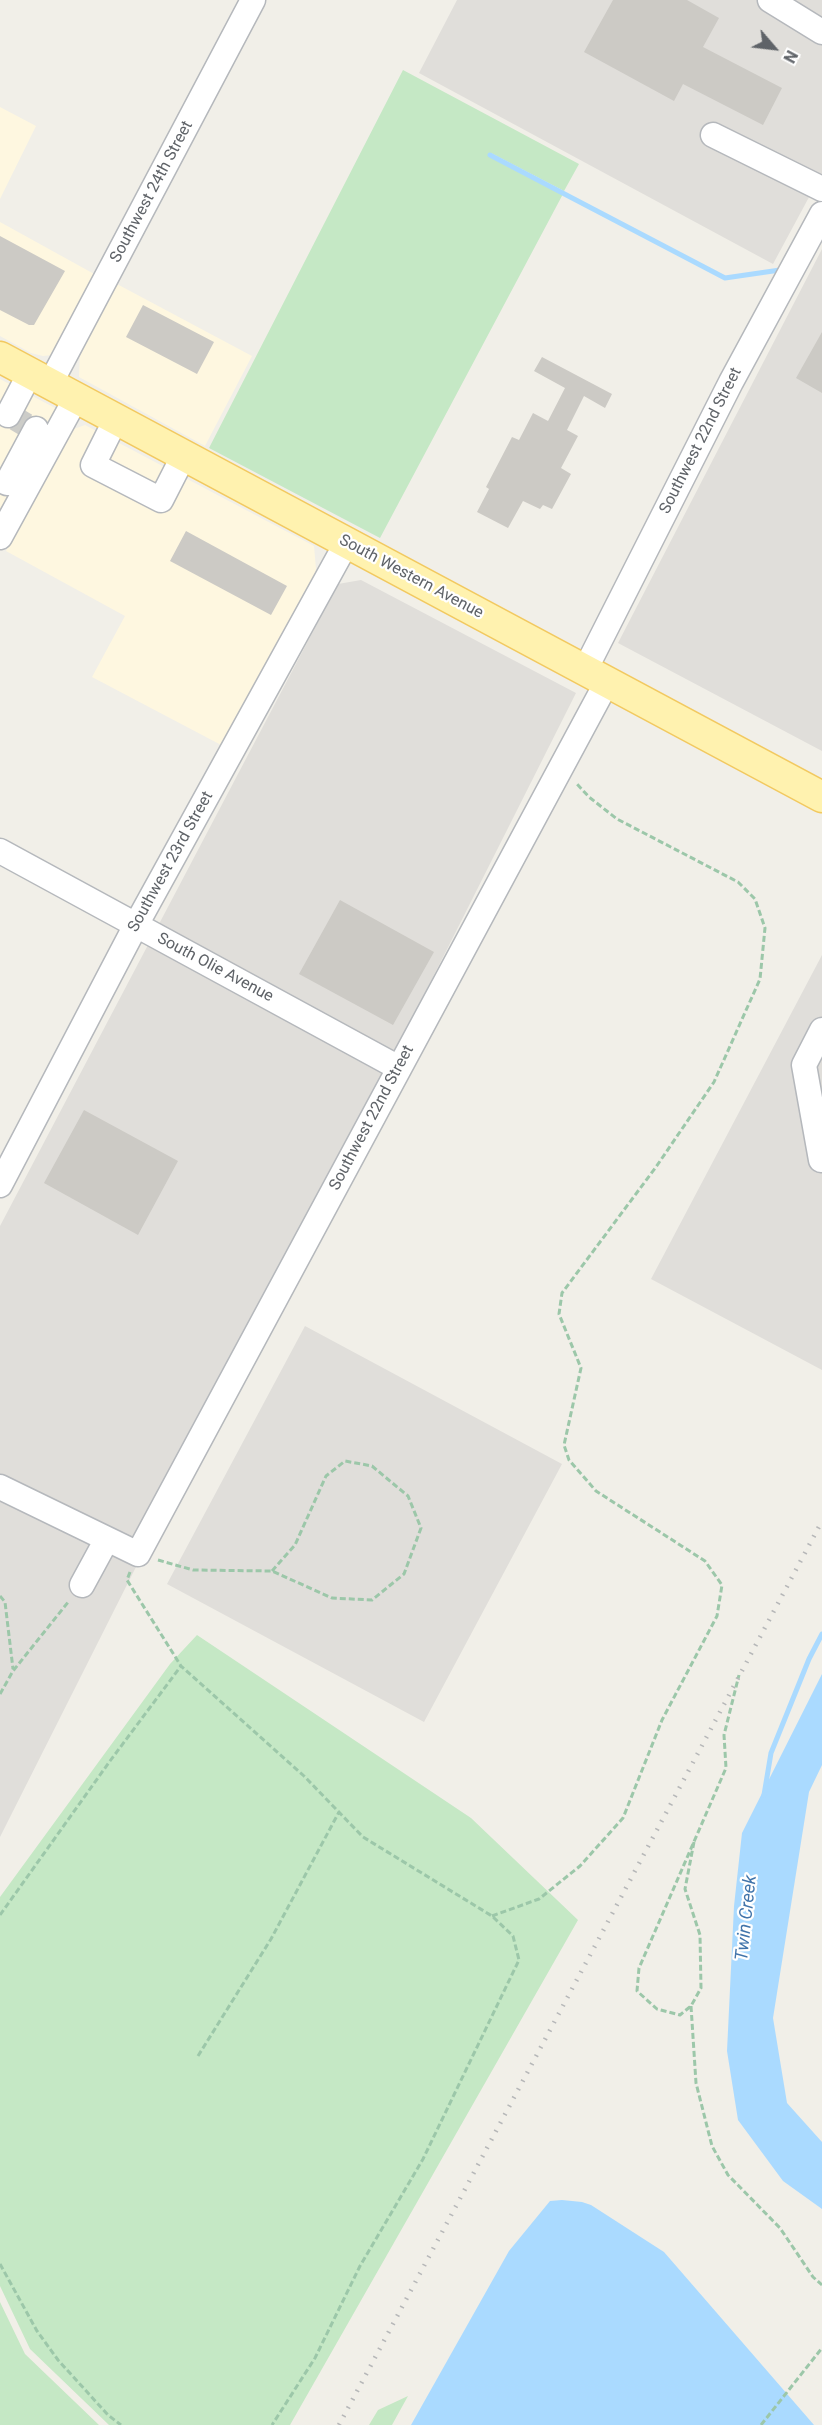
<!DOCTYPE html>
<html>
<head>
<meta charset="utf-8">
<style>
  body { margin:0 }
  #map { position:relative; width:822px; height:2425px; overflow:hidden; background:#f1efe8; font-family:Roboto,sans-serif }
  canvas { display:block }
  .north { position:absolute; left:744px; top:18px; width:60px; height:60px; -webkit-text-stroke:4px #fff; paint-order:stroke; rotate:118deg; font-size:16px; font-weight:700; line-height:24px; text-align:center; color:#5f6368 }
  .north::after { content:''; display:block; margin:auto; width:21px; height:27px; background:#5f6368; clip-path:polygon(50% 0,100% 100%,50% 72%,0 100%) }
</style>
</head>
<body>
<div id="map">
<canvas width="822" height="2425"></canvas>
<div class="north">N</div>
</div>
<script>
const ctx = document.querySelector('canvas').getContext('2d');
ctx.lineJoin = 'round';
function fillPath(path, color) {
  ctx.fillStyle = color;
  ctx.fill(path, 'evenodd');
}
function poly(rows) {
  const path = new Path2D();
  for (const r of rows) {
    path.moveTo(r[0], r[1]);
    for (let i = 2; i < r.length; i += 2) path.lineTo(r[i], r[i + 1]);
  }
  return path;
}
function stroke(path, color, width, dash) {
  ctx.strokeStyle = color;
  ctx.lineWidth = width;
  ctx.lineCap = dash ? 'butt' : 'round';
  ctx.setLineDash(dash || []);
  ctx.stroke(path);
}
function label(font, color, halo, rows, align = 'center') {
  ctx.font = font + ' Roboto,sans-serif';
  ctx.lineWidth = 4.5;
  ctx.setLineDash([]);
  ctx.textBaseline = 'middle';
  ctx.strokeStyle = halo;
  ctx.fillStyle = color;
  for (const [text, x, y, turn = 0] of rows) {
    ctx.save();
    ctx.translate(x, y);
    ctx.rotate((+turn || 0) * Math.PI / 180);
    ctx.textAlign = isNaN(turn) ? turn : align;
    if (halo) ctx.strokeText(text, 0, 0);
    ctx.fillText(text, 0, 0);
    ctx.restore();
  }
}
const commercial = poly([
  [0,107,36,126,0,199],
  [0,222,96,275,52,355,43,356,31,353,0,336],
  [115,283,252,356,205,446,79,377,80,351],
  [0,379,57,409,0,516],
  [85,425,314,546,316,569,313,581,223,746,92,677,125,616,6,551,64,439,71,430]
]);
const industrial = poly([
  [457,0,822,0,822,173,773,264,419,73],
  [822,249,822,751,618,643],
  [361,580,576,693,0,1837,0,1226,338,584],
  [822,955,822,1370,651,1279],
  [305,1326,562,1464,424,1722,167,1584]
]);
const green = poly([
  [403,70,579,164,564,191,491,153,489,156,563,194,380,538,209,448],
  [197,1635,471,1818,578,1920,290,2425,109,2425,30,2349,0,2286,0,1897,170,1664],
  [0,2302,25,2354,99,2425,0,2425],
  [408,2396,392,2425,369,2425,378,2410]
]);
const water = poly([
  [822,1674,822,1765,809,1792,773,2018,787,2103,822,2142,822,2209,783,2181,738,2120,727,2051,734,1906,742,1833],
  [562,2200,582,2202,591,2205,664,2252,814,2425,411,2425,509,2251,550,2201]
]);
const stream = poly([
  [490,155,725,278,780,270],
  [764,1795,771,1753,809,1659,822,1634]
]);
const building = poly([
  [613,0,687,0,719,18,703,47,782,88,763,125,683,84,674,101,584,52],
  [0,236,65,271,34,325,29,325,0,310],
  [143,305,214,342,197,374,126,337],
  [822,332,822,393,796,378],
  [542,357,612,394,605,408,584,396,567,430,578,436,561,468,571,474,552,509,543,505,540,509,523,501,508,528,477,512,489,489,486,487,512,437,519,440,533,413,548,421,565,388,534,371],
  [186,531,287,586,271,615,170,561],
  [340,900,434,952,393,1025,299,974],
  [84,1110,178,1161,138,1235,44,1183]
]);
const minorTunnel = poly([
  [16,419,26,425]
]);
const path = poly([
  [158,1560,193,1570,272,1571,332,1598,372,1600,404,1574,421,1528,408,1496,372,1466,345,1461,326,1476,295,1545,272,1571],
  [130,1572,127,1580,181,1666,304,1776,363,1837,492,1916,513,1936,519,1960,423,2159,360,2266,315,2358,272,2425],
  [0,1596,5,1602,13,1669],
  [0,1694,13,1671,69,1601],
  [694,1842,685,1889,700,1935,701,1988,691,2006,680,2015,657,2009,637,1991,639,1968,726,1768,724,1735,739,1675],
  [0,1915,110,1761,181,1666],
  [492,1916,539,1899,580,1866,623,1818,662,1720,717,1616,722,1585,705,1561,596,1491,569,1460,564,1445,581,1368,559,1314,562,1293,656,1167,714,1082,760,979,765,928,755,899,738,882,617,819,589,797,576,783],
  [691,2006,696,2083,712,2146,728,2175,780,2228,813,2277,822,2285],
  [198,2056,271,1939,339,1812],
  [0,2264,37,2331,58,2360,108,2415,121,2425],
  [761,2425,822,2348]
]);
const minor = poly([
  [770,0,822,32],
  [713,135,822,189],
  [50,384,253,0],
  [8,415,30,373],
  [116,419,93,465,161,500,184,455],
  [7,483,36,429],
  [0,537,76,398],
  [585,670,731,382,822,214],
  [0,851,399,1068],
  [821,1160,804,1065,822,1030],
  [0,1185,136,925,347,542],
  [0,1487,138,1554,607,682],
  [82,1585,107,1539]
]);
const major = poly([
  [0,357,822,797]
]);
const rail = poly([
  [339,2425,822,1521]
]);
const streetNames = [
  ["Southwest 24th Street",152,192,-62],
  ["Southwest 22nd Street",701,441,-63],
  ["South Western Avenue",411,577,28],
  ["Southwest 23rd Street",171,862,-61],
  ["South Olie Avenue",215,968,28],
  ["Southwest 22nd Street",372,1118,-62]
];
const waterNames = [
  ["Twin Creek",747,1918,-84]
];
fillPath(commercial, '#fef7e0');
fillPath(industrial, '#e0deda');
fillPath(green, '#c5e8c5');
fillPath(water, '#aadaff');
stroke(stream, '#aadaff', 5);
fillPath(building, '#cccac5');
stroke(minorTunnel, '#ccccc8', 24, [24, 12]);
stroke(minor, '#b5b8bc', 27);
stroke(major, '#f2c960', 33);
stroke(path, '#9cc7a9', 3, [6, 3]);
stroke(minor, '#fff', 24);
stroke(major, '#fff2af', 30);
stroke(rail, '#b6b7b8', 4.5, [1.5, 8]);
label('16px', '#5f6368', '#fff', streetNames);
label('italic 18px', '#4174aa', '#fff', waterNames);
</script>
</body>
</html>
